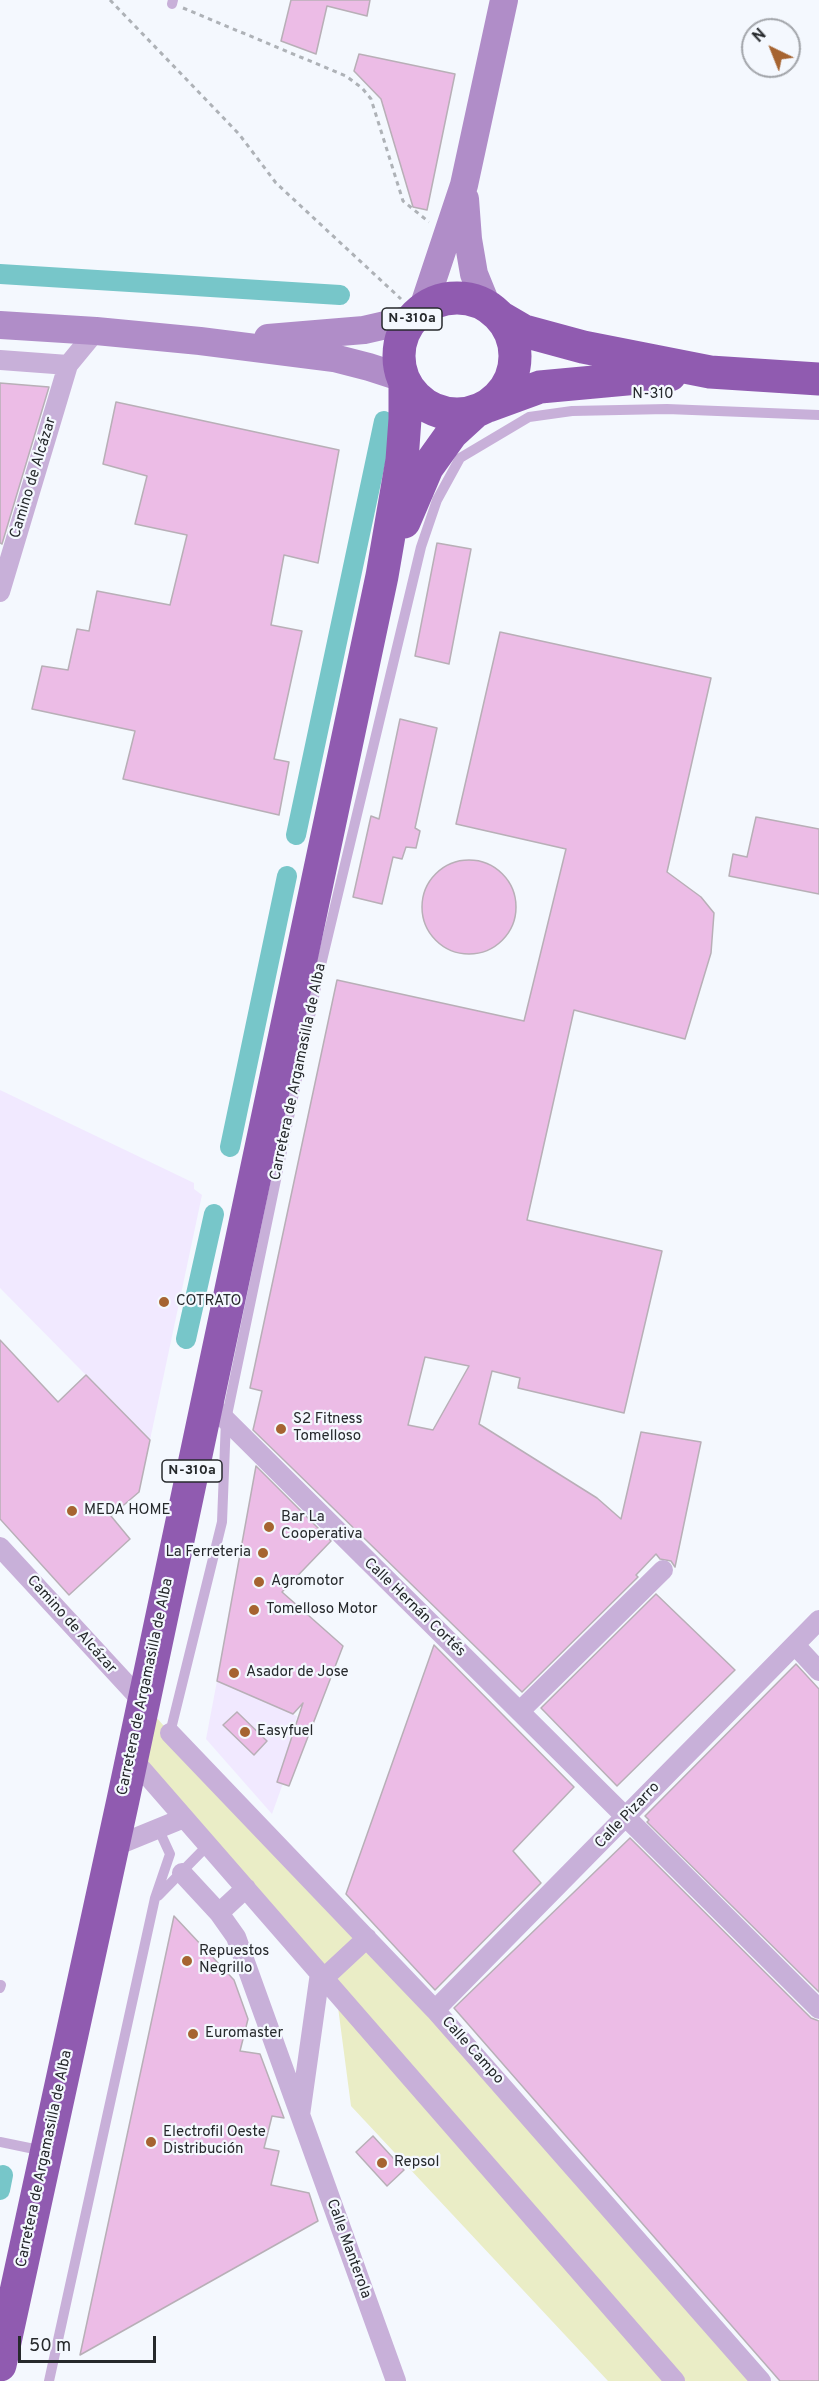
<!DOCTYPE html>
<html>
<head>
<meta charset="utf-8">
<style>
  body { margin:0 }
  #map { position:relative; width:819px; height:2381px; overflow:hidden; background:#f4f8fe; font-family:Overpass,sans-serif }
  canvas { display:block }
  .north { position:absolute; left:741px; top:18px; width:60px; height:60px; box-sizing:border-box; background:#f4f8fe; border:2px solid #a2a5aa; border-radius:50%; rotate:317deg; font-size:16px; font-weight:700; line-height:24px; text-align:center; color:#26292c }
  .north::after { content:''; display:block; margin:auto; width:21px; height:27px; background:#a66431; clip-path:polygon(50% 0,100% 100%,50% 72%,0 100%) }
  .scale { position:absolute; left:18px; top:2336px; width:138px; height:27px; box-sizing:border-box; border:3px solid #26292c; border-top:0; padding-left:8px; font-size:18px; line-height:21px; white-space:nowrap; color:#26292c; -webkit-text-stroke:4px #f4f8fe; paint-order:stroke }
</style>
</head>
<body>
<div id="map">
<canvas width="819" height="2381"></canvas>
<div class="north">N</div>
<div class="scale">50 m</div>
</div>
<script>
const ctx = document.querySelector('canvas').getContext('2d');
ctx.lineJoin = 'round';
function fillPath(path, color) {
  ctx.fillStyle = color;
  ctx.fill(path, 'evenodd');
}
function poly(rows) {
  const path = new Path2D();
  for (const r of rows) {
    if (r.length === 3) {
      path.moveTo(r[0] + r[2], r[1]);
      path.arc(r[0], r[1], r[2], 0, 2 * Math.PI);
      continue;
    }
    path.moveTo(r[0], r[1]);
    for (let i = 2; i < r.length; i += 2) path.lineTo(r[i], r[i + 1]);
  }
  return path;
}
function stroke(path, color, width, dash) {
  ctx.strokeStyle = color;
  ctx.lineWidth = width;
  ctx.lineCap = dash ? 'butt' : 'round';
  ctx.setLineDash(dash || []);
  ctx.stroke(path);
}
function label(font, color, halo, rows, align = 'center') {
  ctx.font = font + ' Overpass,sans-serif';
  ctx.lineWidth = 4.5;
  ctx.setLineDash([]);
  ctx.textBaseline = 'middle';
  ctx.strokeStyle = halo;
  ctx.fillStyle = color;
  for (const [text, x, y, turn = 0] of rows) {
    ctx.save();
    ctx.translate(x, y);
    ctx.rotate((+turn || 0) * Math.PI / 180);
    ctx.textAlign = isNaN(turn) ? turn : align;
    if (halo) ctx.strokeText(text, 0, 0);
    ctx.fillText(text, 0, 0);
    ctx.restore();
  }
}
const commercial = poly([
  [0,1090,194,1183,194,1189,202,1195,150,1440,0,1288],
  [217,1681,297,1716,285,1758,291,1761,272,1814,206,1739]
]);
const green = poly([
  [143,1702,170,1733,761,2381,608,2381,351,2106,336,1992,132,1758]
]);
const canal = poly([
  [0,274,340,295],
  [296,835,384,421],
  [230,1147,287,876],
  [186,1339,214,1214],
  [0,2190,3,2175]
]);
const building = poly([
  [291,0,370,0,367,16,327,6,316,54,281,41,291,0],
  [359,54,455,74,427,210,413,207,381,99,354,71,359,54],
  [0,383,49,387,2,544,0,543,0,383],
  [116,402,339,450,318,563,284,555,271,625,302,631,274,759,289,762,279,815,123,779,135,731,32,709,42,666,68,670,77,629,89,631,97,591,170,605,187,535,135,524,147,476,103,464,116,402],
  [437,543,471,549,449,664,415,656,437,543],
  [500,632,711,678,667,872,701,897,714,913,711,953,685,1039,574,1010,527,1220,662,1251,624,1413,518,1388,520,1378,492,1371,479,1424,597,1498,621,1519,641,1432,701,1442,675,1567,671,1561,660,1559,656,1554,636,1575,638,1577,522,1692,253,1430,262,1391,250,1388,337,980,524,1021,566,849,456,824,500,632],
  [425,1357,469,1366,433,1430,408,1425,425,1357],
  [400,719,437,728,415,828,420,831,416,848,406,847,402,859,393,857,382,904,353,897,371,816,379,819,400,719],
  [756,817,819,829,819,894,729,876,733,854,747,857,756,817],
  [469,907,47],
  [0,1340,58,1402,86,1375,150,1440,139,1492,111,1516,130,1539,69,1595,0,1519,0,1340],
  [256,1466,331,1541,282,1592,343,1646,289,1786,277,1782,303,1703,293,1714,217,1681,256,1466],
  [656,1594,735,1670,617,1786,541,1708,656,1594],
  [434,1645,574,1787,513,1851,541,1883,435,1990,346,1894,434,1645],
  [796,1664,819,1689,819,1992,647,1822,649,1820,645,1816,796,1664],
  [237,1712,267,1741,254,1755,223,1725,237,1712],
  [630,1838,811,2018,819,2021,819,2381,780,2381,454,2008,630,1838],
  [174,1916,234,1980,248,2019,240,2051,260,2054,284,2118,272,2116,264,2148,279,2151,271,2185,309,2193,318,2221,80,2355,174,1916],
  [373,2136,404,2170,387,2186,356,2152,373,2136]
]);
const path = poly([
  [110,0,239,134,276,183,401,299],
  [183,8,346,76,362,88,371,99,403,201,429,222]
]);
const lane = poly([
  [172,4,173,0],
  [170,1733,222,1522,226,1420,319,973,421,547,437,500,460,458,529,417,572,411,667,409,819,415],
  [158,1896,208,1845],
  [0,1988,1,1985],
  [0,2142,44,2151],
  [49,2381,155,1898,170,1854,158,1828]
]);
const street = poly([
  [0,360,68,365,96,331],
  [0,592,68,365],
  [207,1401,819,2009],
  [0,1547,143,1702],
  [795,1645,819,1671],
  [520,1711,663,1570],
  [170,1733,435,2010,761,2381],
  [132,1758,675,2381],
  [113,1847,184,1818],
  [182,1873,219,1913,236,1937,396,2381],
  [219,1913,246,1888],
  [324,1978,367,1938],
  [435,2010,819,1620],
  [300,2115,320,1973]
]);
const secondary = poly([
  [465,199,468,239,474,274,487,306],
  [423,308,464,185,504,0],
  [0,325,96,331,200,341,334,358,369,367,403,378],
  [268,338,364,330,412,319]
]);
const highway = poly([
  [457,356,58],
  [500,317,524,331,583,347,710,372,819,379],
  [488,406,540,387,670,375],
  [404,522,427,468,452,433,476,411],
  [0,2365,123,1800,382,576,402,460,405,419,405,382]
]);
const markers = [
  [164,1302,6,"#a66431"],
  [281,1429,6,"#a66431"],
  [72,1511,6,"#a66431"],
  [269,1527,6,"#a66431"],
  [263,1553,6,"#a66431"],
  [259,1582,6,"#a66431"],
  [254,1610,6,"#a66431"],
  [234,1673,6,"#a66431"],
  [245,1732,6,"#a66431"],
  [187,1961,6,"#a66431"],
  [193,2034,6,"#a66431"],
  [151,2142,6,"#a66431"],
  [382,2163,6,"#a66431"]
];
const shields = [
  [412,319,60],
  [192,1471,60]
];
const shieldNames = [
  ["N-310a",412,319],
  ["N-310a",192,1471]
];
const streetNames = [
  ["N-310",653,395],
  ["Camino de Alcázar",34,478,-73],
  ["Carretera de Argamasilla de Alba",299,1072,-78],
  ["Calle Hernán Cortés",414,1608,44],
  ["Camino de Alcázar",71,1625,48],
  ["Carretera de Argamasilla de Alba",146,1687,-78],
  ["Calle Pizarro",628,1816,-46],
  ["Calle Campo",472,2051,48],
  ["Carretera de Argamasilla de Alba",45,2159,-78],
  ["Calle Manterola",348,2249,70]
];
const poiNames = [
  ["COTRATO",176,1302],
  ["S2 Fitness",293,1420],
  ["Tomelloso",293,1437],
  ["MEDA HOME",84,1511],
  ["Bar La",281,1518],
  ["Cooperativa",281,1535],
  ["La Ferreteria",251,1553,"right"],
  ["Agromotor",271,1582],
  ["Tomelloso Motor",266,1610],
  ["Asador de Jose",246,1673],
  ["Easyfuel",257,1732],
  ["Repuestos",199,1952],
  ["Negrillo",199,1969],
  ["Euromaster",205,2034],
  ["Electrofil Oeste",163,2133],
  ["Distribución",163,2150],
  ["Repsol",394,2163]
];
fillPath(commercial, '#f1e9ff');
fillPath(green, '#eaedc6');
stroke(canal, '#77c6c9', 20);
fillPath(building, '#ecbce6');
stroke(building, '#b8afb7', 1.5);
stroke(path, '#aeb2b7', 3, [4.5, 4.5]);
stroke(lane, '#c8b0d9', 10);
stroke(street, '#c8b0d9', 20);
stroke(secondary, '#b08dc8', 28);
stroke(highway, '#905bb0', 33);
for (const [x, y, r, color] of markers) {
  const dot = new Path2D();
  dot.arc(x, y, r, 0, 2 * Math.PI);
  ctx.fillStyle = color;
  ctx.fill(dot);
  stroke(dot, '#f4f8fe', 2);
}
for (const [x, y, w] of shields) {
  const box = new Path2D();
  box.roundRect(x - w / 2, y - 11, w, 22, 4.5);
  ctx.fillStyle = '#f4f8fe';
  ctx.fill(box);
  stroke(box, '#26292c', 1.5);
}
label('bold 14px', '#26292c', null, shieldNames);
label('15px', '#26292c', '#f4f8fe', streetNames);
label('15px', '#26292c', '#f4f8fe', poiNames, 'left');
</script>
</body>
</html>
